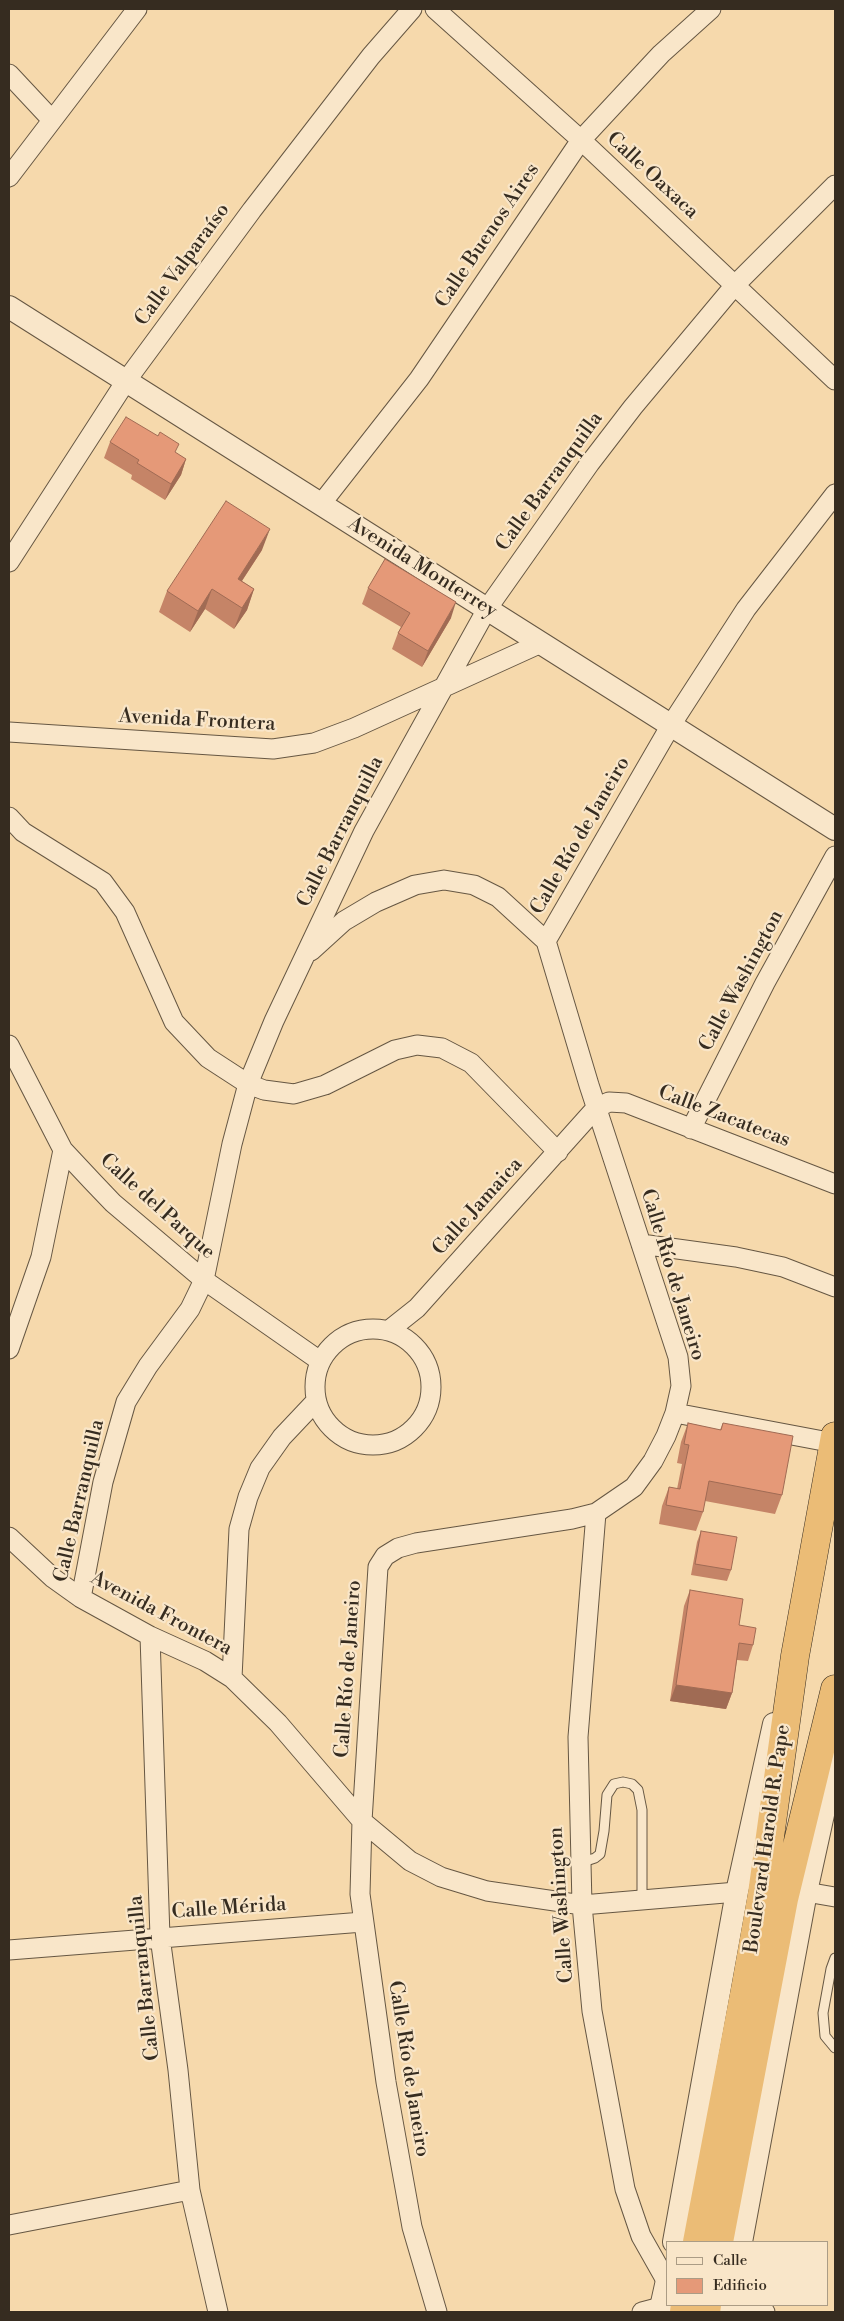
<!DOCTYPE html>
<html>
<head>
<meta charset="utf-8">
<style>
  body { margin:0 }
  #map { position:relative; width:844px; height:2321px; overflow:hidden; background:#f6d9ac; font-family:"Libre Bodoni",serif }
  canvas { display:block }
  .frame { position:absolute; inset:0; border:10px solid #362c20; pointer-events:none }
  .legend { position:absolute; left:666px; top:2241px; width:162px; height:65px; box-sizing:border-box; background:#f9e6c9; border:1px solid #ab9c85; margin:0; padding:6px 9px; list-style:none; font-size:15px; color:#362c20 }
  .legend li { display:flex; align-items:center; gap:10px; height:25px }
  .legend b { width:25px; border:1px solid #ab9c85 }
</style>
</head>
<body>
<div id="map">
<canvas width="844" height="2321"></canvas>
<div class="frame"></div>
<ul class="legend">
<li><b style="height:6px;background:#f9e6c9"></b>Calle</li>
<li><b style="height:14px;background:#e59978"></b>Edificio</li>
</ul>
</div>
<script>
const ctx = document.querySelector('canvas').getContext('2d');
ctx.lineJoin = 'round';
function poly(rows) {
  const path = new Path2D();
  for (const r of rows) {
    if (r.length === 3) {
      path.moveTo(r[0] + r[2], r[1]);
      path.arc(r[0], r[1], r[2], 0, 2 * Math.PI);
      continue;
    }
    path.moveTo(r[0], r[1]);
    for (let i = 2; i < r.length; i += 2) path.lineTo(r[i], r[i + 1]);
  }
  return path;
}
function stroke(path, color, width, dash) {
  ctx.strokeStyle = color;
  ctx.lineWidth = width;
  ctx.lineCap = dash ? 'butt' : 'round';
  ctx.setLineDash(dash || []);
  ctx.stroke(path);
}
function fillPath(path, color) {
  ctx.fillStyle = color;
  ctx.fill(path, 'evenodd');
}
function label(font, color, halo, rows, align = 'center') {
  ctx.font = font + ' "Libre Bodoni",serif';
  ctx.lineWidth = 4.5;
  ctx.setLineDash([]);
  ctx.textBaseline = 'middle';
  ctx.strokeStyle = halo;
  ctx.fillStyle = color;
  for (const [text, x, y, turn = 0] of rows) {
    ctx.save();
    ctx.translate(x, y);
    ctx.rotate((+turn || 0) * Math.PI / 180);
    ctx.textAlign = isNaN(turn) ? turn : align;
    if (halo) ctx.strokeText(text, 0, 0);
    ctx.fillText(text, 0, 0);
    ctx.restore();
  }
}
const service = poly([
  [580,1863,595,1858,600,1854,604,1831,607,1795,614,1784,623,1782,632,1784,638,1790,642,1810,642,1900],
  [835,1958,831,1969,823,2013,825,2036,835,2048]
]);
const minor = poly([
  [435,9,581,140,835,380],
  [9,74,52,120],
  [9,177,137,9],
  [321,504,419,379,581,140,661,54,711,9],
  [9,562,126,381,252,210,371,56,412,9],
  [9,732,273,749,314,743,354,728,541,643],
  [9,817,23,832,103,882,125,912,174,1022,208,1058,248,1084,264,1090,294,1094,325,1085,395,1050,417,1045,442,1048,471,1063,558,1152],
  [311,951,344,921,376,902,415,885,444,880,474,885,498,897,546,941],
  [9,1045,63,1150,92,1181,113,1203,204,1280,320,1361],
  [691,1129,765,983,835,856],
  [641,1244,736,1257,783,1267,835,1287],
  [373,1387,58],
  [388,1331,417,1308,596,1108,609,1102,626,1103,835,1184],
  [9,1349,41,1257,63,1150],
  [675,1413,834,1443],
  [596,1513,578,1737,582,1905,592,2011,625,2189,641,2236,667,2282],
  [9,1537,53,1578,81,1598,150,1636,205,1661,232,1678,278,1723,362,1821,410,1861,441,1877,487,1891,582,1905,737,1892],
  [81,1598,103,1482,126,1402,148,1366,190,1309,204,1280,232,1144,248,1084,274,1021,364,831,487,609,590,463,633,407,735,285,835,185],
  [150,1636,160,1937,178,2070,190,2190,218,2312],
  [232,1678,239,1529,248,1497,260,1468,282,1437,316,1401],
  [806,1892,835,1897],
  [9,1950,363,1922],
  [9,2225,190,2190],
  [729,2306,765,2312],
  [437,2312,412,2227,386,2082,360,1894,362,1821,378,1567,385,1556,398,1548,416,1543,572,1519,596,1513,634,1487,653,1461,666,1436,675,1413,681,1386,678,1357,589,1085,546,941,671,725,746,609,835,494],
  [642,2312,661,2307]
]);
const tertiary = poly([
  [9,307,835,829],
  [674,2242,737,1892,774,1724],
  [741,2242,806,1892,835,1760],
  [660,2312,668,2276],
  [729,2312,730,2305]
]);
const trunk = poly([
  [697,2242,746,1984,762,1894,795,1656,835,1436],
  [719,2242,784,1899,835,1689],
  [684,2312,685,2305],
  [706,2312,707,2305]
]);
const wall = poly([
  [110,442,176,453,186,459,181,475,165,500,131,479,132,475,104,458],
  [262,550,242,581,254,589,247,610,234,629,205,609,190,632,159,612,167,591],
  [368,588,451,618,422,667,392,649,398,633,401,627,362,604],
  [688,1423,720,1430,723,1423,782,1495,775,1514,705,1501,703,1512,696,1531,659,1524,662,1506,669,1487,677,1489,682,1464,677,1463,681,1442],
  [701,1531,731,1570,727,1581,691,1575,697,1542],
  [690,1590,739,1625,753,1645,748,1661,737,1660,732,1693,726,1709,670,1701,684,1606]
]);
const shadedWall = poly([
  [186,459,181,475,165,500,171,484],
  [270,529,262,550,230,599,238,579],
  [212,589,205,609,190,632,198,611],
  [254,589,247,610,234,629,242,608],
  [456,602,451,618,422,667,428,651],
  [676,1685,732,1693,726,1709,670,1701]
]);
const building = poly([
  [126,417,158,436,160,432,179,444,175,452,186,459,171,484,137,463,139,460,110,442,126,417],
  [226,501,270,529,238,579,254,589,242,608,212,589,198,611,167,591,226,501],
  [385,559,456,602,428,651,398,633,410,613,368,588,385,559],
  [688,1423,721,1430,723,1423,793,1436,782,1495,709,1481,703,1512,666,1505,669,1487,680,1489,689,1445,684,1444,688,1423],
  [701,1531,737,1537,731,1570,695,1564,701,1531],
  [690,1590,743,1599,739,1625,756,1628,753,1645,739,1643,732,1693,676,1685,690,1590]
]);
const streetNames = [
  ["Calle Oaxaca",652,176,43],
  ["Calle Buenos Aires",488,236,-56],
  ["Calle Valparaíso",183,265,-54],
  ["Calle Barranquilla",550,482,-54],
  ["Avenida Monterrey",422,568,32],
  ["Avenida Frontera",197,721,3],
  ["Calle Barranquilla",341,832,-63],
  ["Calle Río de Janeiro",581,836,-60],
  ["Calle Washington",742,981,-62],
  ["Calle Zacatecas",724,1117,21],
  ["Calle del Parque",157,1207,42],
  ["Calle Jamaica",478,1207,-48],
  ["Calle Río de Janeiro",672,1275,73],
  ["Calle Barranquilla",80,1501,-77],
  ["Avenida Frontera",161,1614,28],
  ["Calle Río de Janeiro",349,1669,-86],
  ["Boulevard Harold R. Pape",768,1839,-82],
  ["Calle Washington",562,1905,-94],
  ["Calle Mérida",229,1909,-4],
  ["Calle Barranquilla",145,1978,-96],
  ["Calle Río de Janeiro",408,2069,81]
];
stroke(service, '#665743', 11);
stroke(minor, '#665743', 21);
stroke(tertiary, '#665743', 24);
stroke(trunk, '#362c20', 29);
stroke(service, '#f9e6c9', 9);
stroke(minor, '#f9e6c9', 19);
stroke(tertiary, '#f9e6c9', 22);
stroke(trunk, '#ebbc76', 28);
fillPath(wall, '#c58467');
fillPath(shadedWall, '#a06b54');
fillPath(building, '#e59978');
stroke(building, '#a06b54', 1);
label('20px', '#362c20', '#f9e6c9', streetNames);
</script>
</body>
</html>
